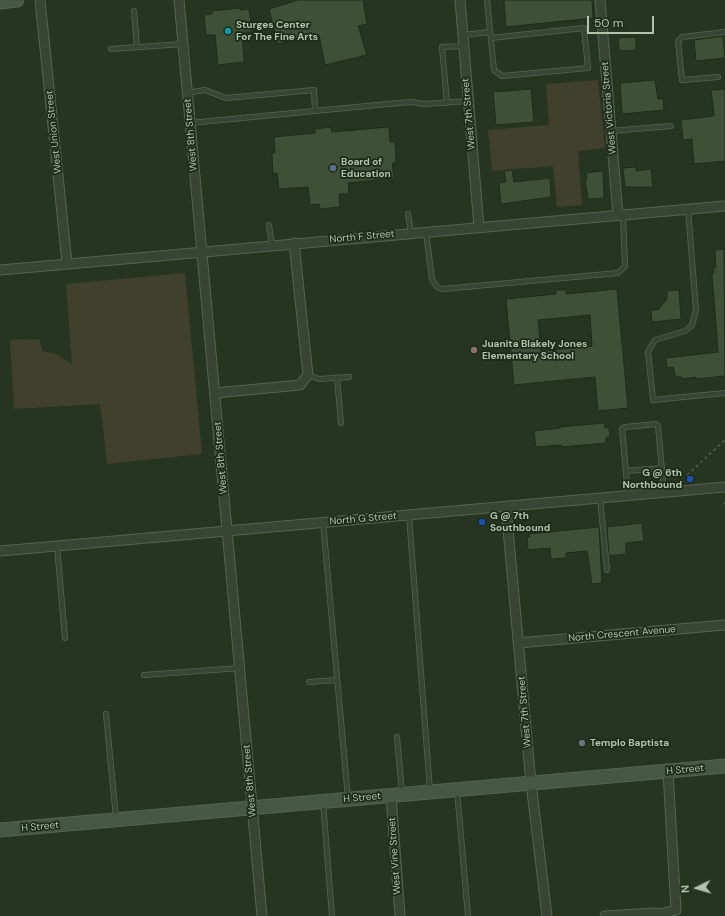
<!DOCTYPE html>
<html>
<head>
<meta charset="utf-8">
<style>
  body { margin:0 }
  #map { position:relative; width:725px; height:916px; overflow:hidden; background:#26351f; font-family:"DM Sans",sans-serif }
  canvas { display:block }
  .north { position:absolute; left:677px; top:868px; width:40px; height:40px; -webkit-text-stroke:3px #1d2a18; paint-order:stroke; rotate:265deg; font-size:11px; font-weight:700; line-height:16px; text-align:center; color:#b2c3ac }
  .north::after { content:''; display:block; margin:auto; width:14px; height:18px; background:#b2c3ac; clip-path:polygon(50% 0,100% 100%,50% 72%,0 100%) }
  .scale { position:absolute; left:587px; top:16px; width:67px; height:18px; box-sizing:border-box; border:2px solid #b2c3ac; border-top:0; padding-left:5px; font-size:12px; line-height:14px; white-space:nowrap; color:#b2c3ac; -webkit-text-stroke:3px #1d2a18; paint-order:stroke }
</style>
</head>
<body>
<div id="map">
<canvas width="725" height="916"></canvas>
<div class="north">N</div>
<div class="scale">50 m</div>
</div>
<script>
const ctx = document.querySelector('canvas').getContext('2d');
ctx.lineJoin = 'round';
function fillPath(path, color) {
  ctx.fillStyle = color;
  ctx.fill(path, 'evenodd');
}
function poly(rows) {
  const path = new Path2D();
  for (const r of rows) {
    path.moveTo(r[0], r[1]);
    for (let i = 2; i < r.length; i += 2) path.lineTo(r[i], r[i + 1]);
  }
  return path;
}
function stroke(path, color, width, dash) {
  ctx.strokeStyle = color;
  ctx.lineWidth = width;
  ctx.lineCap = dash ? 'butt' : 'round';
  ctx.setLineDash(dash || []);
  ctx.stroke(path);
}
function label(font, color, halo, rows, align = 'center') {
  ctx.font = font + ' "DM Sans",sans-serif';
  ctx.lineWidth = 3.5;
  ctx.setLineDash([]);
  ctx.textBaseline = 'middle';
  ctx.strokeStyle = halo;
  ctx.fillStyle = color;
  for (const [text, x, y, turn = 0] of rows) {
    ctx.save();
    ctx.translate(x, y);
    ctx.rotate((+turn || 0) * Math.PI / 180);
    ctx.textAlign = isNaN(turn) ? turn : align;
    if (halo) ctx.strokeText(text, 0, 0);
    ctx.fillText(text, 0, 0);
    ctx.restore();
  }
}
const green = poly([
  [598,80,605,148,578,151,582,205,557,207,553,166,492,171,488,130,549,125,546,84],
  [185,273,202,454,107,464,100,404,14,409,10,340,39,339,43,351,56,354,72,364,66,284]
]);
const building = poly([
  [298,0,363,0,367,24,358,26,367,55,325,65,319,35,278,44,269,9,298,0],
  [504,0,592,0,593,18,506,27,504,0],
  [240,8,240,10,249,9,252,32,242,32,244,62,218,65,215,35,206,35,204,15,212,14,212,11,240,8],
  [723,36,725,58,696,61,694,40,723,36],
  [636,37,636,50,619,51,618,38,636,37],
  [655,80,658,99,663,99,664,110,622,114,620,83,655,80],
  [531,89,534,122,496,125,493,92,531,89],
  [725,89,725,161,694,164,692,139,683,140,681,120,714,116,711,90,725,89],
  [331,127,332,132,389,127,390,142,395,142,396,163,392,163,394,178,348,183,349,194,339,194,340,207,320,209,319,204,310,205,308,187,279,189,277,173,273,174,272,153,275,153,274,137,315,133,315,129,331,127],
  [636,167,636,171,651,169,653,187,625,187,623,168,636,167],
  [512,170,514,182,550,178,551,197,501,204,499,183,506,182,504,171,512,170],
  [603,171,604,198,588,199,585,179,587,179,586,173,603,171],
  [724,249,725,376,696,379,696,377,682,379,682,377,676,377,673,367,667,368,666,358,718,352,712,273,714,273,713,268,716,268,715,250,724,249],
  [617,289,628,408,598,411,595,377,514,385,506,299,556,294,556,290,566,290,566,294,617,289],
  [590,315,592,346,541,351,538,320,590,315],
  [679,290,681,319,652,322,651,310,658,310,667,299,667,291,679,290],
  [604,423,605,428,609,428,610,437,606,438,606,443,561,447,561,445,536,447,534,431,560,428,560,427,604,423],
  [642,523,644,541,626,543,626,554,609,556,607,527,642,523],
  [599,527,602,583,592,584,587,551,566,553,566,558,551,559,550,548,528,550,527,537,530,537,529,534,599,527]
]);
const path = poly([
  [687,475,725,440],
  [724,503,725,504]
]);
const lane = poly([
  [487,0,494,70,502,76,588,68,584,28,491,38],
  [134,11,137,47],
  [463,35,490,32],
  [111,49,183,44],
  [718,77,682,80,678,41,682,37,725,32],
  [187,93,205,90,226,98,314,90,315,111],
  [447,103,442,47,464,46],
  [190,123,398,103,412,102,424,104,468,101],
  [611,131,671,126],
  [688,209,696,310,692,325,685,331,655,340,648,352,653,400,725,393],
  [408,214,411,233],
  [269,225,272,245],
  [426,232,432,279,437,287,443,289,618,273,625,266,623,215],
  [308,375,319,379,349,377],
  [337,378,341,423],
  [626,471,662,468],
  [628,495,622,429,625,427,656,424,658,426,664,492],
  [600,498,607,570],
  [409,515,430,791],
  [323,522,348,798],
  [57,546,65,638],
  [144,675,240,668],
  [309,682,337,680],
  [106,714,116,818],
  [397,737,402,793],
  [457,790,468,916],
  [323,802,332,916]
]);
const street = poly([
  [40,0,67,263],
  [179,0,262,916],
  [460,0,479,227],
  [600,0,618,215],
  [0,270,725,206],
  [215,393,300,385,308,375,294,243],
  [506,507,531,783,547,916],
  [0,551,725,487],
  [518,643,725,625],
  [391,796,400,916],
  [605,916,654,913,660,914,676,910,668,772]
]);
const secondary = poly([
  [0,2,17,0],
  [0,830,725,766]
]);
const markers = [
  [228,31,4,"#0f9aa8"],
  [333,168,4,"#5c6f8a"],
  [474,350,4,"#8d6e63"],
  [690,479,4,"#1a4fb4"],
  [482,522,4,"#1a4fb4"],
  [582,743,4,"#6b7280"]
];
const poiNames = [
  ["Sturges Center",236,25],
  ["For The Fine Arts",236,37],
  ["Board of",341,162],
  ["Education",341,174],
  ["Juanita Blakely Jones",482,344],
  ["Elementary School",482,356],
  ["G @ 6th",682,473,"right"],
  ["Northbound",682,485,"right"],
  ["G @ 7th",490,516],
  ["Southbound",490,528],
  ["Templo Baptista",590,743]
];
const streetNames = [
  ["West Victoria Street",609,108,-95],
  ["West 7th Street",469,114,-95],
  ["West Union Street",54,132,-96],
  ["West 8th Street",191,135,-95],
  ["North F Street",362,237,-5],
  ["West 8th Street",221,458,-95],
  ["North G Street",363,519,-5],
  ["North Crescent Avenue",622,634,-5],
  ["West 7th Street",525,712,-95],
  ["H Street",685,770,-5],
  ["West 8th Street",250,781,-95],
  ["H Street",362,798,-5],
  ["H Street",40,827,-5],
  ["West Vine Street",395,856,-94]
];
fillPath(green, '#41402c');
fillPath(building, '#3e5136');
stroke(building, '#1f2c1a', 1);
stroke(lane, '#556450', 6);
stroke(street, '#556450', 11);
stroke(secondary, '#556450', 15);
stroke(path, '#595e49', 1.5, [3, 3]);
stroke(lane, '#384532', 4.5);
stroke(street, '#384532', 9);
stroke(secondary, '#465841', 13);
for (const [x, y, r, color] of markers) {
  const dot = new Path2D();
  dot.arc(x, y, r, 0, 2 * Math.PI);
  ctx.fillStyle = color;
  ctx.fill(dot);
  stroke(dot, '#1d2a18', 1.5);
}
label('bold 10px', '#b2c3ac', '#1d2a18', poiNames, 'left');
label('10px', '#b2c3ac', '#1d2a18', streetNames);
</script>
</body>
</html>
